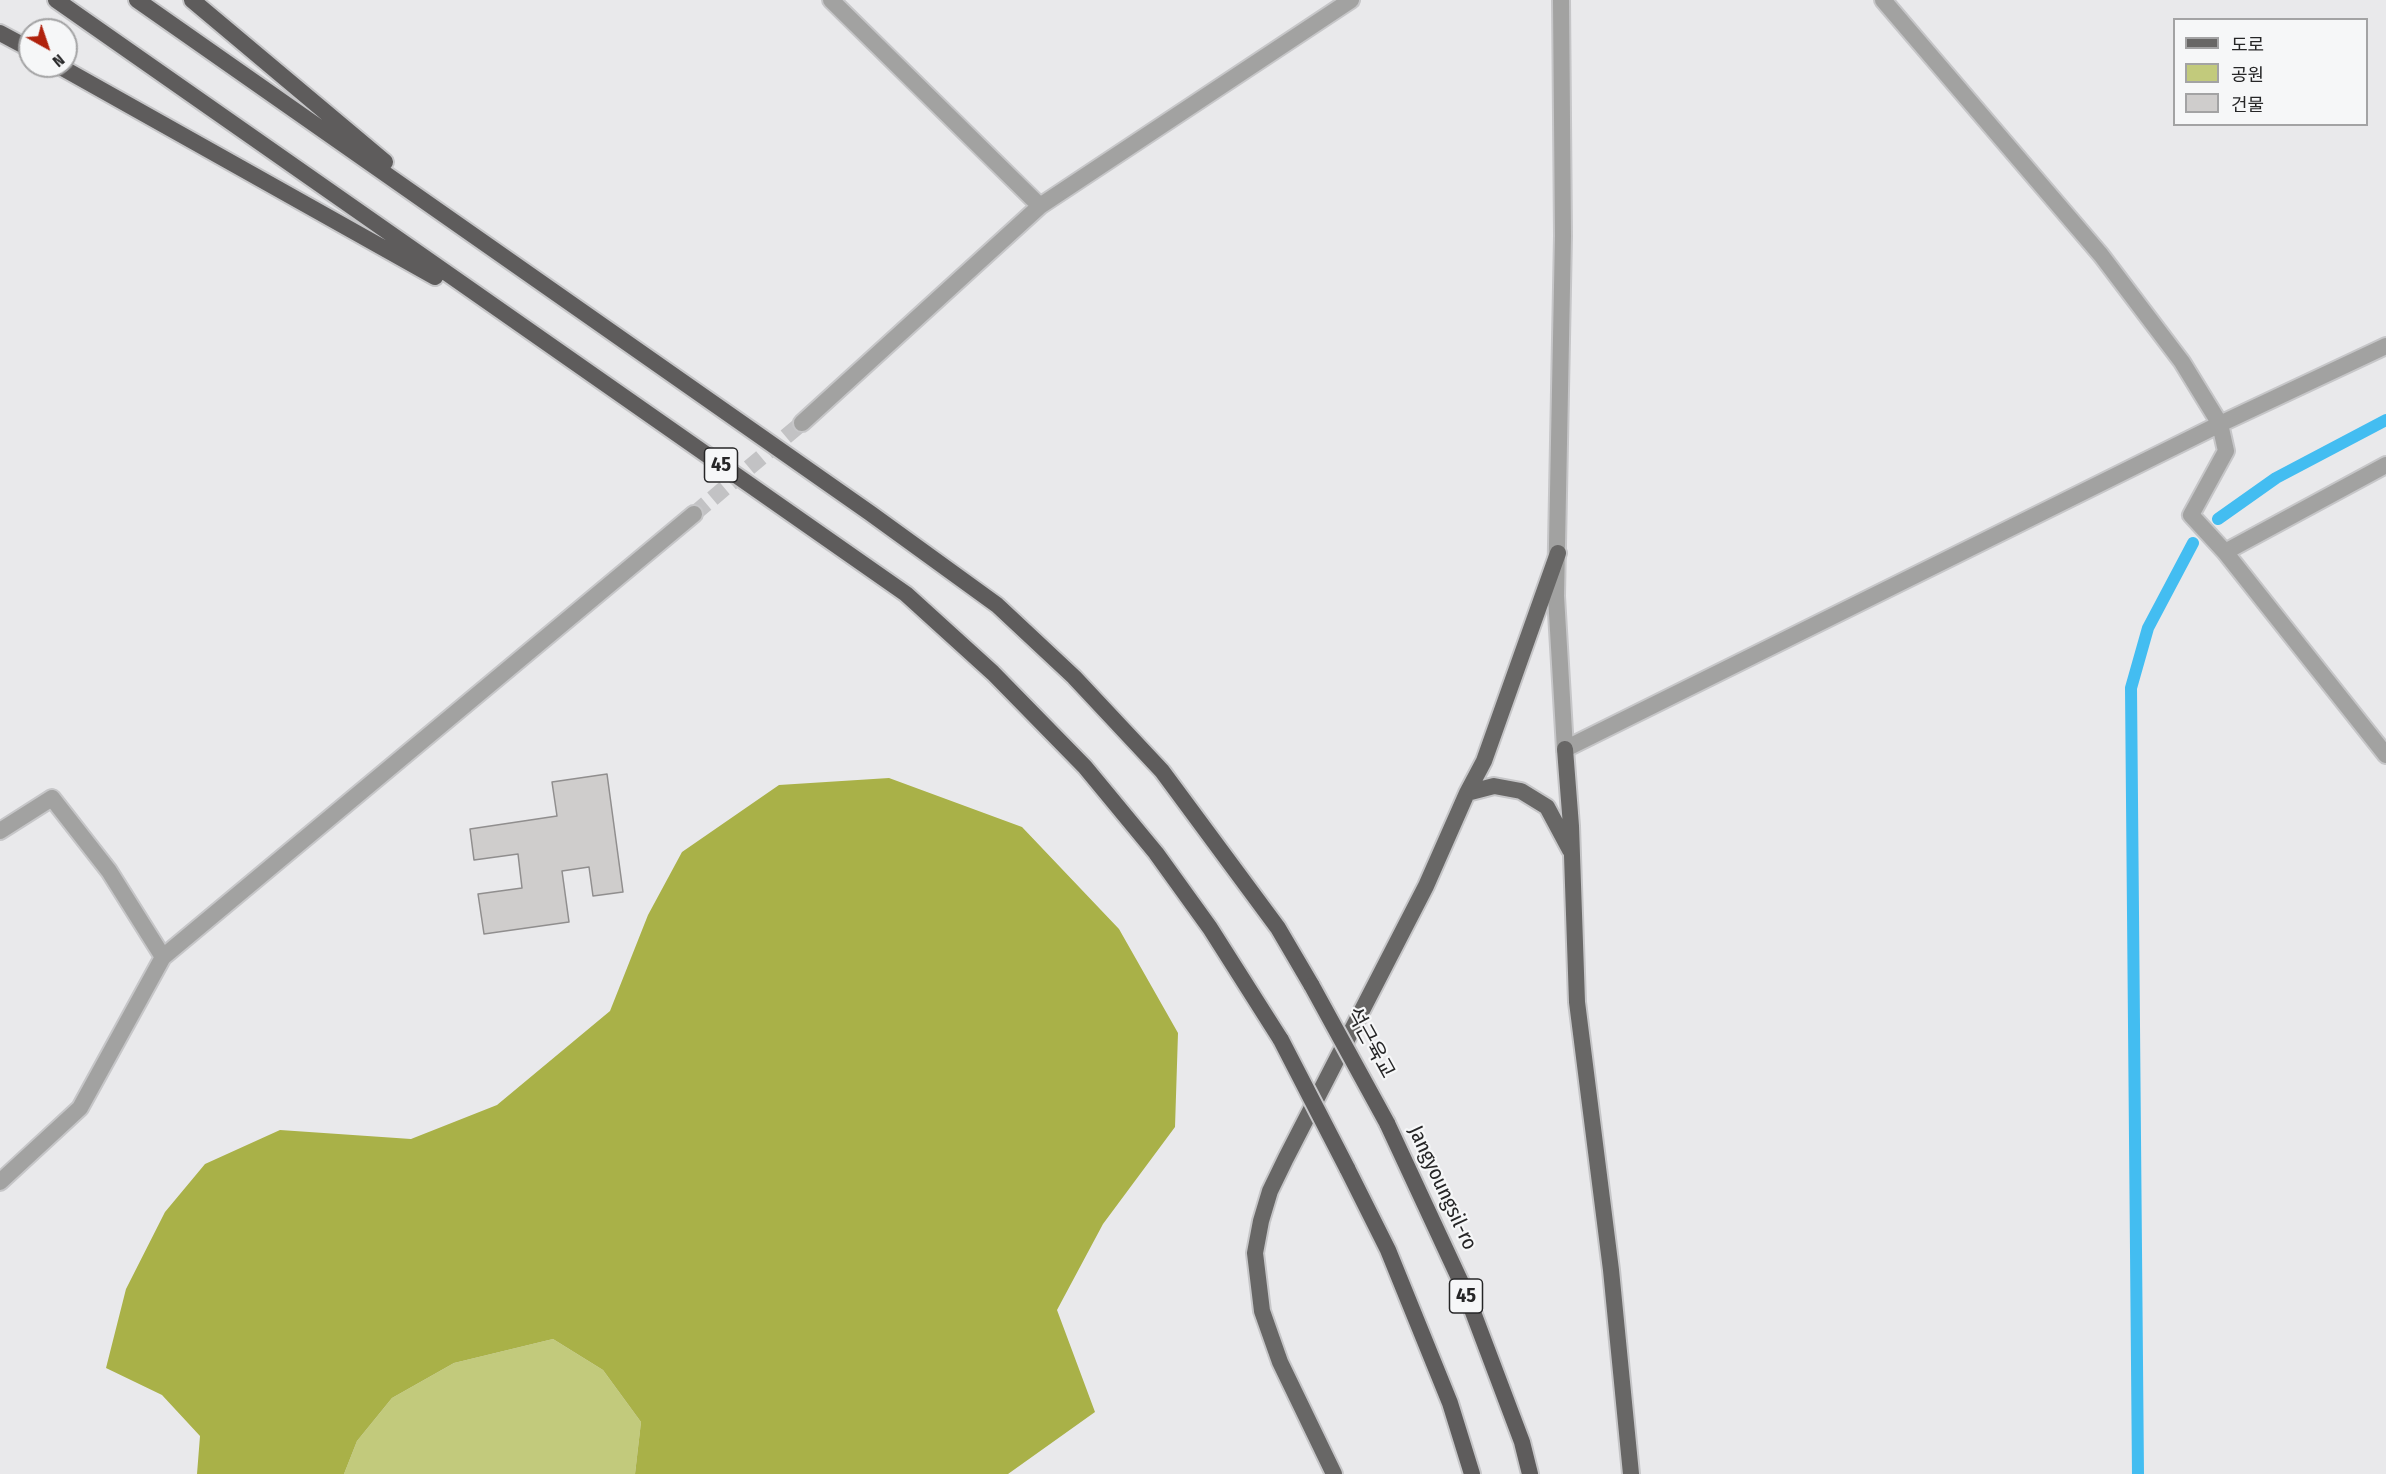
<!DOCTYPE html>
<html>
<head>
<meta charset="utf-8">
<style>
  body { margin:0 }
  #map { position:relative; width:2386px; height:1474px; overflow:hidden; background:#e9e9eb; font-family:"Fira Sans Condensed","Noto Sans KR",sans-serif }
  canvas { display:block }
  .legend { position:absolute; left:2173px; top:18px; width:195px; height:108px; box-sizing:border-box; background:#f6f7f8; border:2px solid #a3a3a4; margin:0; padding:8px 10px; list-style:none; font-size:18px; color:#262627 }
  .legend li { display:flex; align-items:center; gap:12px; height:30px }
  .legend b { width:30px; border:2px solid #a3a3a4 }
  .north { position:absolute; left:18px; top:18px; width:60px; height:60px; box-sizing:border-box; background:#f6f7f8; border:2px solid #a3a3a4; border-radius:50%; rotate:140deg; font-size:16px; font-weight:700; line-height:24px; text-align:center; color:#262627 }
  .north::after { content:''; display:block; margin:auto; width:21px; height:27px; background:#b0220d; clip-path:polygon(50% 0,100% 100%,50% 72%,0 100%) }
</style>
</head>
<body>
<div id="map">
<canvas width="2386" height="1474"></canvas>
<ul class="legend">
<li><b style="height:8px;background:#686766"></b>도로</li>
<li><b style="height:16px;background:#c2ca7c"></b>공원</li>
<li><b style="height:16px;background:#cfcdcc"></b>건물</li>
</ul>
<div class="north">N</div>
</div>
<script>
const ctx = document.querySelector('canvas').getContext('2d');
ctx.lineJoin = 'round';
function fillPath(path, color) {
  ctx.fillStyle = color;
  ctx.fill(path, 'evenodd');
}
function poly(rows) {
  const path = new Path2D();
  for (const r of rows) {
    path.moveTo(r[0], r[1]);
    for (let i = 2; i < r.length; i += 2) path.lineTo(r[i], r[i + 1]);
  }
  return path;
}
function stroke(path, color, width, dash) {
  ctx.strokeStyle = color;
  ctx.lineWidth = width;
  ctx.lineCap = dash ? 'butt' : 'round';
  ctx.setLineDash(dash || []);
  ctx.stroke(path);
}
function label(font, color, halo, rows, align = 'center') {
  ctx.font = font + ' "Fira Sans Condensed","Noto Sans KR",sans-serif';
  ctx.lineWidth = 4.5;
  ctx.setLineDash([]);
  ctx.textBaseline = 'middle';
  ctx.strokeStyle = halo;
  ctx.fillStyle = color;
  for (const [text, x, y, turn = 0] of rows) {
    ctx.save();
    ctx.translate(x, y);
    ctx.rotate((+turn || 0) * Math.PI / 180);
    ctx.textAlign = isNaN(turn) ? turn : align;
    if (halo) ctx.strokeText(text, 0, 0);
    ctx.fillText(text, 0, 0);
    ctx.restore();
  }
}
const green = poly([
  [553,1339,603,1370,641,1422,635,1474,344,1474,357,1441,392,1398,454,1363]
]);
const forest = poly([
  [889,778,1022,827,1119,929,1178,1033,1175,1127,1103,1224,1057,1310,1095,1412,1008,1474,635,1474,641,1422,603,1370,553,1339,454,1363,392,1398,357,1441,344,1474,197,1474,200,1436,162,1395,106,1368,126,1289,165,1212,205,1164,280,1130,411,1139,497,1105,610,1011,648,915,682,852,779,785]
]);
const stream = poly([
  [2218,519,2276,478,2386,420],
  [2138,1474,2131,688,2148,628,2193,543]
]);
const building = poly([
  [607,774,623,892,593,896,589,867,562,871,569,922,484,934,478,894,522,888,518,854,474,860,470,829,557,816,552,782,607,774]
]);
const minorTunnel = poly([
  [694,514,802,423]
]);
const minor = poly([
  [831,0,1040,206],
  [2386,346,2220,424,2226,451,2191,515,2225,552,2386,755],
  [802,423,1040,206,1351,0],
  [2225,552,2386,465],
  [1565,749,2220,424,2182,362,2101,255,1883,0],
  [0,831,52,798,109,871,163,957,694,514],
  [0,1182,80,1108,163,957]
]);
const tertiary = poly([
  [1561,0,1563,236,1556,596,1565,749]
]);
const primary = poly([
  [1565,749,1571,826,1577,1002,1611,1270,1631,1474],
  [1467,793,1494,786,1521,791,1547,807,1570,850],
  [1334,1474,1280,1362,1262,1311,1255,1253,1261,1221,1270,1191,1286,1158,1426,886,1467,793,1484,761,1558,553]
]);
const trunk = poly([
  [56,0,906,594,993,673,1085,767,1156,853,1210,928,1281,1040],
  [137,0,870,513,997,605,1074,677,1162,771,1278,928,1312,986],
  [192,0,385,162],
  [0,33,30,49],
  [59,66,435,277],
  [1387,1123,1465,1291,1522,1442,1530,1474],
  [1347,1168,1388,1250,1450,1403,1472,1474]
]);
const trunkBridge = poly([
  [1312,986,1387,1123],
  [1281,1040,1347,1168]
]);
const shields = [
  [721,465,33],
  [1466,1296,33]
];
const shieldNames = [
  ["45",721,465],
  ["45",1466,1296]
];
const streetNames = [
  ["석근육교",1370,1043,61],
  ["Jangyoungsil-ro",1442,1188,65]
];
fillPath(green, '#c2ca7c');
fillPath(forest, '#a9b148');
stroke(stream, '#43bdf1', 12);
fillPath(building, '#cfcdcc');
stroke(building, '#908e8e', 1.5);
stroke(minorTunnel, '#c2c2c4', 16, [16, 8]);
stroke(minor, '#c6c6c8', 20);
stroke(tertiary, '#c6c6c8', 20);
stroke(primary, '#c6c6c8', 20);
stroke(trunk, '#c6c6c8', 20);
stroke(minor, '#a2a2a1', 16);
stroke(tertiary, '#a2a2a1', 16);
stroke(primary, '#686766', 16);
stroke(trunk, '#5e5c5c', 16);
stroke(trunkBridge, '#c6c6c8', 20, []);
stroke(trunkBridge, '#5e5c5c', 16);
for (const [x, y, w] of shields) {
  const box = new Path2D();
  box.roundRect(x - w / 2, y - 17, w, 34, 4.5);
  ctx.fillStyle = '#f6f7f8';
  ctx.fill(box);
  stroke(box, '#262627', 1.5);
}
label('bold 20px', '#262627', null, shieldNames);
label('21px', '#262627', '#f6f7f8', streetNames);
</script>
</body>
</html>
